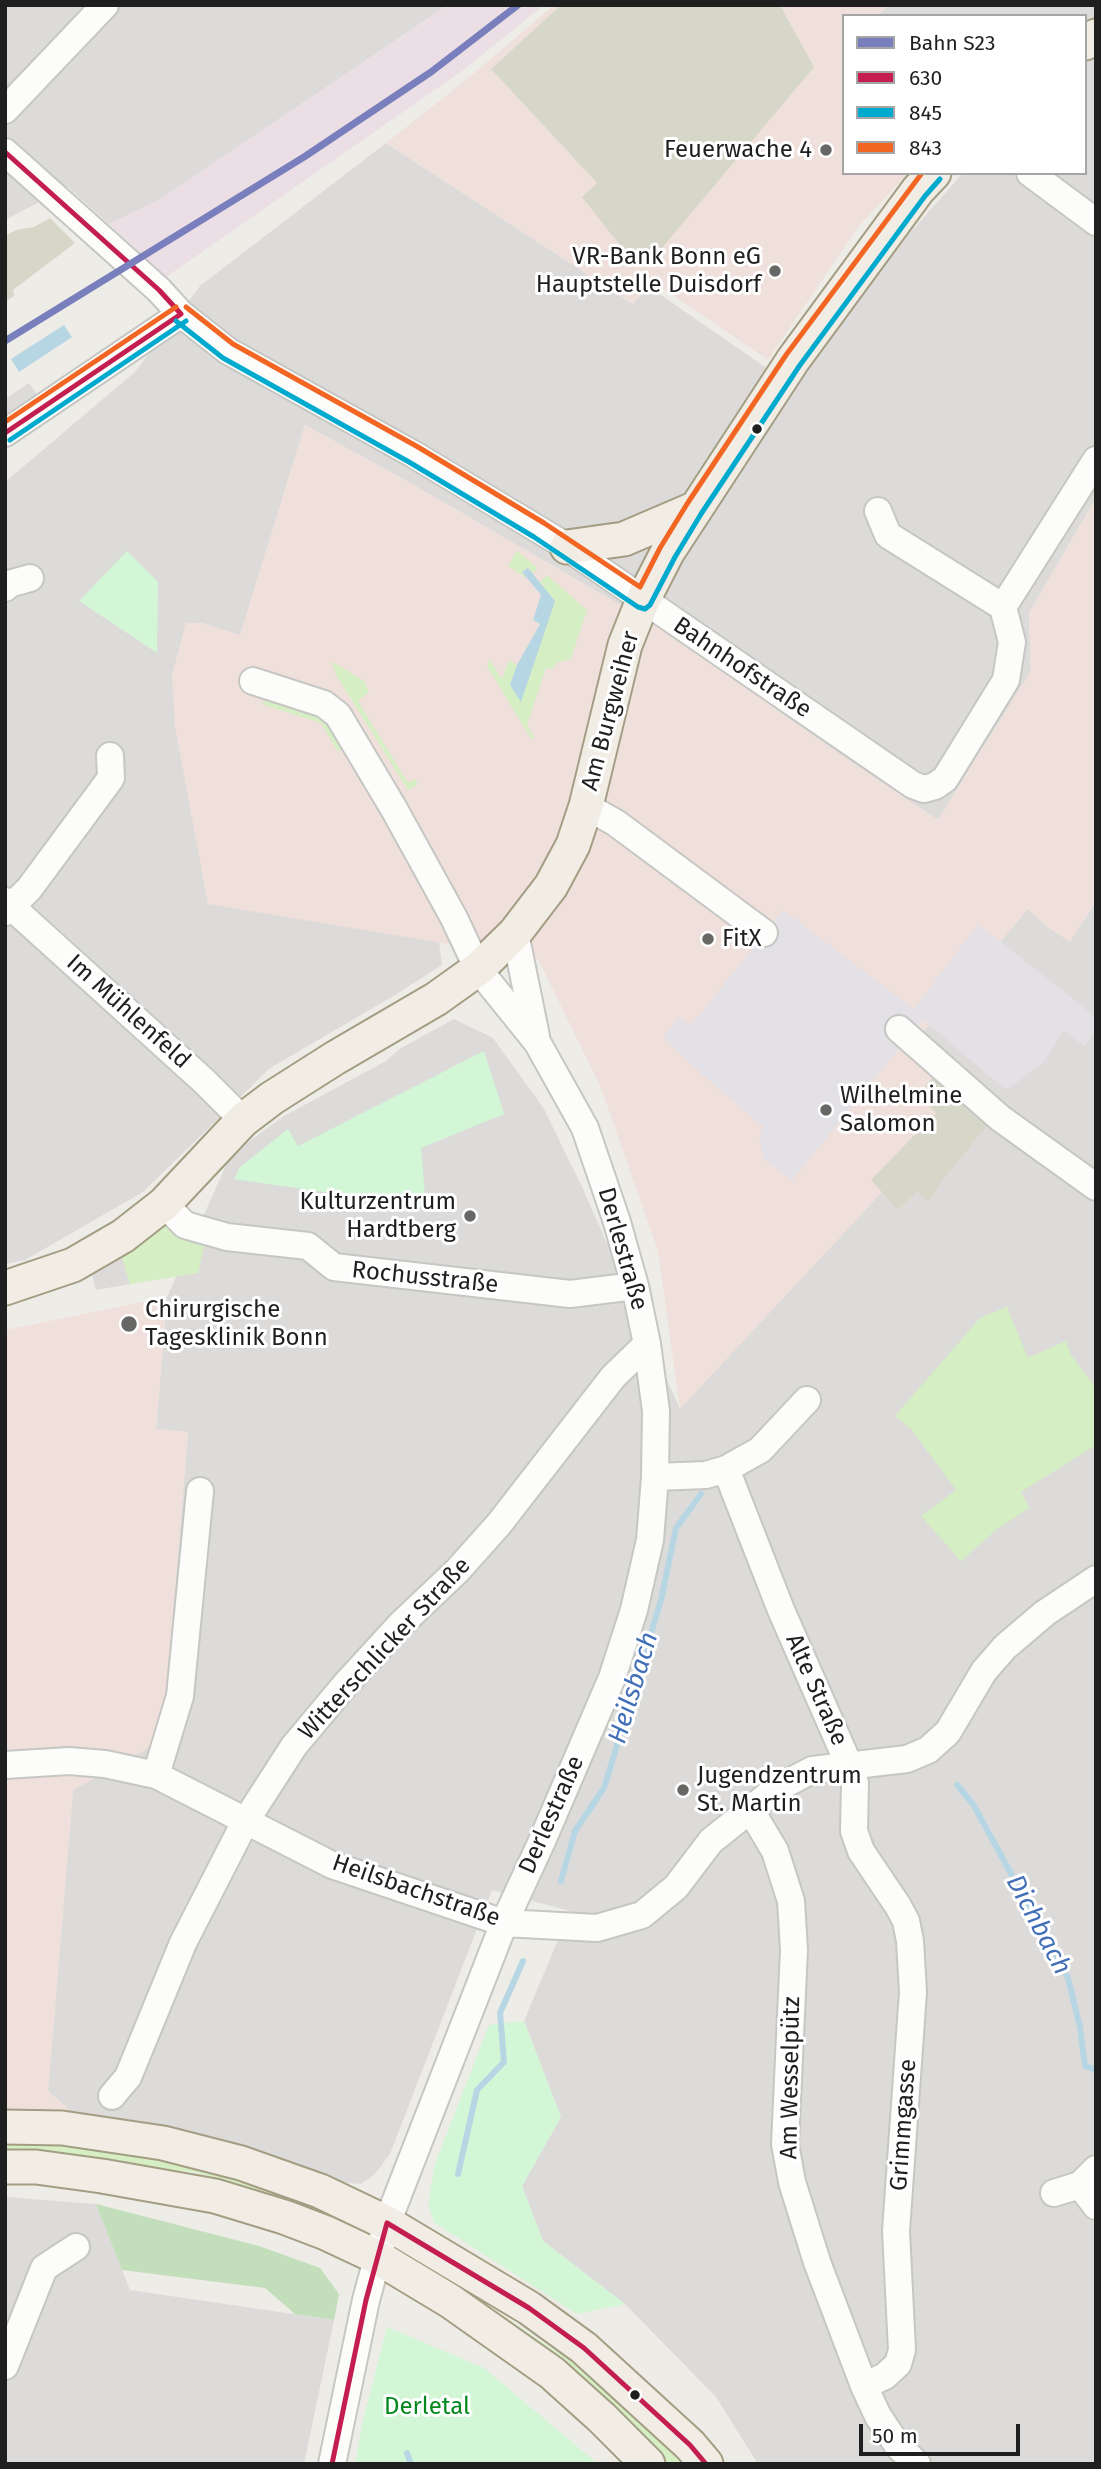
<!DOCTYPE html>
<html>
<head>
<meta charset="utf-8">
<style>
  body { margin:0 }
  #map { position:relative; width:1101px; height:2469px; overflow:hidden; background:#edece7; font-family:"Fira Sans",sans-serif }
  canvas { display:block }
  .frame { position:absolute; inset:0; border:7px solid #1f1f1f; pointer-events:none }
  .legend { position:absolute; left:842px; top:14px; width:245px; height:161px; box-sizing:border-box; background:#fff; border:2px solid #a5a5a5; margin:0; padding:9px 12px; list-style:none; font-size:21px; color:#1f1f1f }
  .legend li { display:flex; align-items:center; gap:14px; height:35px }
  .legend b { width:35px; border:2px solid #a5a5a5 }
  .scale { position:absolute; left:859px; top:2424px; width:161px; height:32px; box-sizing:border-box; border:4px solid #1f1f1f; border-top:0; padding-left:9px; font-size:21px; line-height:24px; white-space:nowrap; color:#1f1f1f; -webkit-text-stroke:5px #fff; paint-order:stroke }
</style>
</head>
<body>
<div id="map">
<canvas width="1101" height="2469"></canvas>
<div class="frame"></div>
<ul class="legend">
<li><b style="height:9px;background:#787fbc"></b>Bahn S23</li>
<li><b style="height:9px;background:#c41e50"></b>630</li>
<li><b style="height:9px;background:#00a9ce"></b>845</li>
<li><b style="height:9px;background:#f26522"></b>843</li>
</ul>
<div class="scale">50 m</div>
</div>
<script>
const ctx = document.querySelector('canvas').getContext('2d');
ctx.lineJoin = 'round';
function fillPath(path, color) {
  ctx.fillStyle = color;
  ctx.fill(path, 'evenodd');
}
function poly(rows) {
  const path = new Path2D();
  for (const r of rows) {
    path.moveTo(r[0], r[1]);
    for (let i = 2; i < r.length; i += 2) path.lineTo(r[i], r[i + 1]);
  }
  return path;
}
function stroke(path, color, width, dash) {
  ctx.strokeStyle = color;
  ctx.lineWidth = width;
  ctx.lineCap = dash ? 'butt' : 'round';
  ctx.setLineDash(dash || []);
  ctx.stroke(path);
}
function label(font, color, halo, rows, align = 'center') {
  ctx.font = font + ' "Fira Sans",sans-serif';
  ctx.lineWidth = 6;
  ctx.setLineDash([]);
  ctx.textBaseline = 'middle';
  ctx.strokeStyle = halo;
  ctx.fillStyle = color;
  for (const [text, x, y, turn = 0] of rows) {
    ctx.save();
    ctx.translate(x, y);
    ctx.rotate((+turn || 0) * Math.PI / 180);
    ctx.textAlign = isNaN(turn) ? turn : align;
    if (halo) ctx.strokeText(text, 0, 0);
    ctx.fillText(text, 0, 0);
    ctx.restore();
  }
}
const residential = poly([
  [5,5,448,5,159,200,109,224,68,187,5,220],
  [889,5,1096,5,1096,498,1029,613,1031,671,938,820,848,760,658,627,412,484,305,425,240,636,202,623,208,903,439,941,442,965,395,995,270,1068,143,1192,25,1260,5,1264,5,482,135,372,200,286,386,143,633,304,648,286,794,387,877,270,963,173,1085,173,1085,16,877,16],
  [29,383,39,397,5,420,5,399],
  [1096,902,1096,2464,758,2464,716,2397,625,2304,543,2241,522,2186,561,2117,524,2021,570,1911,492,1890,390,2154,375,2174,361,2184,337,2182,173,2129,70,2111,48,2091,73,1790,152,1745,166,1697,188,1432,156,1429,167,1297,228,1161,251,1140,284,1116,386,1061,401,1048,454,1019,493,1038,544,1109,583,1189,680,1409,911,1046,1028,909,1049,928,1070,941],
  [121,1252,130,1284,96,1290,90,1269],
  [5,2197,96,2204,130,2290,334,2320,304,2464,5,2464]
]);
const commercial = poly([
  [554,5,561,5,491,69,598,184,814,68,780,5,889,5,877,16,844,16,844,173,908,173,858,227,768,360,652,281,633,304,386,143,466,80],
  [305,425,412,484,658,627,848,760,938,820,1031,671,1029,613,1096,498,1096,900,1070,942,1049,928,1028,909,911,1046,970,1098,680,1409,658,1251,601,1088,538,959,208,904,175,727,172,675,186,623,202,623,240,635],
  [167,1297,156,1429,188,1432,166,1697,152,1746,73,1790,48,2091,70,2111,5,2109,5,1330]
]);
const industrial = poly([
  [448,5,544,5,462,71,166,277,109,224,159,200]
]);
const construction = poly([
  [561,5,780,5,814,67,661,249,630,258,582,197,597,183,491,69],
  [50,218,75,243,13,290,14,296,5,302,5,236,16,230,34,227],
  [936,1074,998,1112,942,1181,929,1202,917,1191,898,1210,871,1180,936,1113,924,1100,931,1092,925,1086]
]);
const grass = poly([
  [517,551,538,568,533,573,528,568,522,572,526,578,508,566],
  [547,575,587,610,571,659,557,663,552,669,546,668,527,725,534,737,531,739,487,666,489,659,502,679,509,660,517,665,510,685,555,602,540,582],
  [331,661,364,681,369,692,358,701,408,783,415,779,418,784,408,790,336,675],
  [271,697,325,718,343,747,338,752,321,723,261,704],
  [166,1215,206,1238,198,1273,130,1284,119,1247],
  [1007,1307,1028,1358,1066,1341,1071,1355,1096,1388,1096,1445,1021,1492,1029,1508,996,1530,961,1561,921,1516,956,1490,912,1430,895,1416,980,1318],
  [5,2137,144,2153,296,2195,350,2223,277,2196,195,2172,144,2169,5,2154],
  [413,2259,446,2276,549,2347,595,2374,688,2464,665,2464,636,2433,412,2262]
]);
const forest = poly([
  [96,2204,259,2246,320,2268,339,2294,334,2320,295,2314,265,2288,122,2270]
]);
const park = poly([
  [127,551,158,582,157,653,79,601],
  [484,1051,504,1114,421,1148,426,1207,234,1179,240,1167,288,1129,298,1146],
  [524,2021,561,2117,522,2186,543,2241,625,2304,577,2314,435,2223,428,2206,435,2164,489,2025],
  [387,2327,484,2368,598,2464,355,2464,363,2420]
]);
const plaza = poly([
  [783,910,914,1009,978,924,1096,1017,1096,1030,1084,1046,1063,1030,1045,1061,1008,1089,1002,1087,923,1019,792,1180,763,1158,759,1136,763,1126,714,1085,663,1038,678,1017,691,1026]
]);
const water = poly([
  [64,325,72,337,19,372,11,359],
  [528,568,555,601,521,702,510,685,517,665,540,624,533,620,541,595,522,572]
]);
const stream = poly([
  [957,1785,973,1804,1068,1978,1080,2027,1085,2066,1096,2070],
  [561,1881,575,1831,604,1788,661,1600,676,1528,701,1494],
  [458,2174,477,2090,504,2062,500,2013,523,1961],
  [407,2453,411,2464]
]);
const minor = poly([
  [5,110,105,5],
  [5,152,159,290,181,314,228,351,413,454,561,543,913,785,924,789,935,786,945,779,1006,680,1012,642,1003,607,1096,460],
  [1030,173,1096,222],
  [5,433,181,314],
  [878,511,888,535,1003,607],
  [5,588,9,584,30,578],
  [253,681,324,704,338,715,394,809,454,918,478,969,537,1042,585,1128,617,1222,635,1286,647,1344,656,1411,655,1477,650,1540,634,1610,612,1678,542,1841,504,1923,387,2223,366,2300,332,2464],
  [586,806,616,823,764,933],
  [5,901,205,1082,243,1120],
  [5,912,29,889,111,778,110,756],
  [515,933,536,1036],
  [899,1029,1000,1118,1096,1187],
  [164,1204,185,1225,227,1237,308,1246,334,1267,570,1294,635,1286],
  [726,1469,781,1610,849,1765,855,1783,854,1831,861,1851,898,1906,906,1921,910,1941,913,1992,896,2231,902,2350,898,2364,885,2376,864,2386],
  [655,1477,706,1475,726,1469,760,1450,807,1400],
  [5,1765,69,1761,105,1764,156,1775,332,1865,504,1923,597,1928,642,1915,676,1887,711,1841,776,1789,812,1770,907,1759,928,1750,948,1732,984,1671,1005,1647,1045,1613,1096,1579],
  [156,1775,180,1696,200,1491],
  [750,1809,775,1851,791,1901,794,1950,785,2144,792,2182,817,2262,864,2386,878,2416,898,2446,917,2464],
  [112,2096,128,2077,183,1943,245,1822,294,1746,345,1685,400,1625,457,1571,499,1524,613,1377,647,1344],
  [1080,2185,1096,2206],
  [1054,2193,1080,2185,1096,2169],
  [5,2366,44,2268,76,2247]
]);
const major = poly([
  [1085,43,1096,36],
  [567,547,624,539,694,509],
  [5,1288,73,1265,123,1236,164,1204,243,1120,272,1098,335,1058,436,999,478,969,515,933,551,886,573,845,586,806,625,645,643,600,667,553,793,360,918,190,934,173],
  [5,2127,62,2128,163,2143,241,2163,320,2191,387,2223,529,2308,584,2348,690,2445,706,2464],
  [5,2167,36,2167,102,2176,215,2196,284,2217,326,2233,377,2257,450,2301,552,2373,602,2418,648,2464]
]);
const bus1 = poly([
  [5,152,159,290,181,314],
  [5,433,181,314],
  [387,2223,529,2308,584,2348,690,2445,706,2464],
  [332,2464,366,2300,387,2223]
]);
const bus2 = poly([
  [176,321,223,358,409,462,534,537,638,607,645,609,650,605,675,557,701,514,800,365,925,196,940,179],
  [10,440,186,321]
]);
const bus3 = poly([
  [186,307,233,344,418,447,544,523,640,587,660,548,687,504,786,355,922,173],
  [5,422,176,307]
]);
const rail1 = poly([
  [5,341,304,157,431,72,518,5]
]);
const markers = [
  [826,150,7,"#676765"],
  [775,271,7,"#676765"],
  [757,429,6,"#1f1f1f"],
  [708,939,7,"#676765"],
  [826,1110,7,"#676765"],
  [470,1216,7,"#676765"],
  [129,1324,9,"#676765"],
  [683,1790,7,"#676765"],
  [635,2395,6,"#1f1f1f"]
];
const poiNames = [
  ["Feuerwache 4",812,150,"right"],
  ["VR-Bank Bonn eG",761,257,"right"],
  ["Hauptstelle Duisdorf",761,285,"right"],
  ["FitX",722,939],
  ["Wilhelmine",840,1096],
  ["Salomon",840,1124],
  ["Kulturzentrum",456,1202,"right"],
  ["Hardtberg",456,1230,"right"],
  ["Chirurgische",145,1310],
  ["Tagesklinik Bonn",145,1338],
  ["Jugendzentrum",697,1776],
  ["St. Martin",697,1804]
];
const streetNames = [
  ["Bahnhofstraße",742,668,34],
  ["Am Burgweiher",611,711,-75],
  ["Im Mühlenfeld",128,1012,42],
  ["Derlestraße",622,1249,74],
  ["Rochusstraße",425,1278,6],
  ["Witterschlicker Straße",385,1649,-47],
  ["Alte Straße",816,1690,66],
  ["Derlestraße",552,1815,-66],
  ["Heilsbachstraße",416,1891,19],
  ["Am Wesselpütz",791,2078,-89],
  ["Grimmgasse",904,2125,-86]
];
const parkNames = [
  ["Derletal",427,2407]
];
const waterNames = [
  ["Heilsbach",634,1688,-73],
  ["Dichbach",1038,1925,62]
];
fillPath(residential, '#dcdbd9');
fillPath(commercial, '#f0e0db');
fillPath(industrial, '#ebdfe5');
fillPath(construction, '#d6d7c8');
fillPath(grass, '#d5eec3');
fillPath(forest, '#c3deba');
fillPath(park, '#d3f6d7');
fillPath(plaza, '#e3e1e6');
fillPath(water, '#b7d6e4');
stroke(stream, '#b7d6e4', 6);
stroke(minor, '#c6c6c3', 30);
stroke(major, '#a39d83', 37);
stroke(minor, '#fcfcfb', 26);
stroke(major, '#f1ede4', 33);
stroke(bus1, '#c41e50', 5);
stroke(bus2, '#00a9ce', 5);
stroke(bus3, '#f26522', 5);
stroke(rail1, '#787fbc', 7);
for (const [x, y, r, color] of markers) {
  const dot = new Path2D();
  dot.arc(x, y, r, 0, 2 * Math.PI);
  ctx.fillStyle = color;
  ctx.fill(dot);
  stroke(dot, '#fff', 2.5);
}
label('24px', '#1f1f1f', '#fff', poiNames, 'left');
label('24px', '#1f1f1f', '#fff', streetNames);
label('24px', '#02881c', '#fff', parkNames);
label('italic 26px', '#426fb7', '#fff', waterNames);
</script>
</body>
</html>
